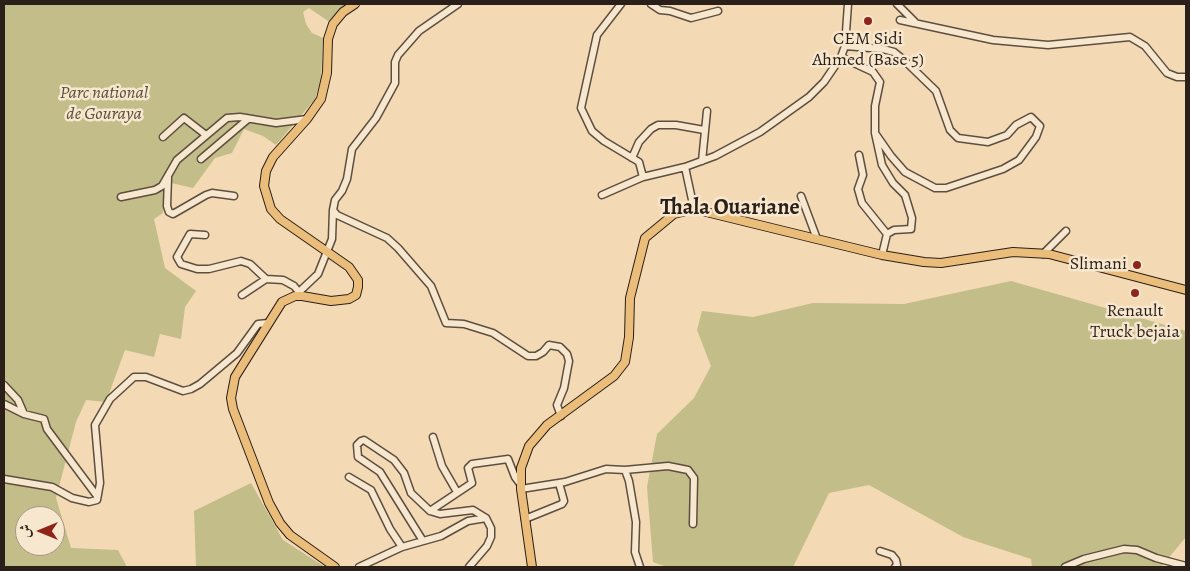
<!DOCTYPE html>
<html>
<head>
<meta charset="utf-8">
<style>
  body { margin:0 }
  #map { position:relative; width:1190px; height:571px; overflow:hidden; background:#f3dab4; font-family:Alegreya,Amiri,serif }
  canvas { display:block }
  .frame { position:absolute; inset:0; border:5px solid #2b1f19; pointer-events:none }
  .north { position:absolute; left:15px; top:506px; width:50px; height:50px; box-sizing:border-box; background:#f7e7ce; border:1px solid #a59786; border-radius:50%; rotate:270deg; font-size:14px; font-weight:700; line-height:20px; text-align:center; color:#2b1f19 }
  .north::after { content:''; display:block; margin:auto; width:18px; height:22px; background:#8f2418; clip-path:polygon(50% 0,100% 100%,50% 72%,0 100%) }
</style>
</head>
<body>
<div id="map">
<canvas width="1190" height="571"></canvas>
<div class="frame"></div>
<div class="north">ش</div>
</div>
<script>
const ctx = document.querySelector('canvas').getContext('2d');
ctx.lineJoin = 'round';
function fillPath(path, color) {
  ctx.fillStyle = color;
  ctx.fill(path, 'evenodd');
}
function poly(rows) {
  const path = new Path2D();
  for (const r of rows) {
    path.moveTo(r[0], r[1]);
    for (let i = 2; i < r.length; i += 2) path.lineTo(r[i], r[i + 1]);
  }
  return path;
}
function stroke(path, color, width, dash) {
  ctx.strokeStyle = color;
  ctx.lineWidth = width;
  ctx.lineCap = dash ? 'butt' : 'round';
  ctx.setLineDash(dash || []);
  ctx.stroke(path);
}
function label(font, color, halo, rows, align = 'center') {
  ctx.font = font + ' Alegreya,serif';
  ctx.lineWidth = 5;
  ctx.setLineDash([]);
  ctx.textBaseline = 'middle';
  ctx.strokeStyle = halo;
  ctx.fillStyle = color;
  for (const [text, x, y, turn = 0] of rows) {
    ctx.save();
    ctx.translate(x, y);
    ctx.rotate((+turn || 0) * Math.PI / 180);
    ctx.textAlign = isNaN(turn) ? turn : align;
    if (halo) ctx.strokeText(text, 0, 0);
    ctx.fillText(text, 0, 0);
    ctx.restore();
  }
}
const green = poly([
  [4,4,346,4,328,21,309,8,303,12,306,24,312,33,323,38,321,80,315,99,276,145,263,136,244,129,232,153,215,158,193,188,167,182,163,213,154,219,165,268,196,291,185,307,181,339,160,334,154,357,125,350,106,402,86,400,76,422,56,498,71,548,118,550,127,567,4,567],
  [25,516,55,516,55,546,25,546],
  [1011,281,1186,331,1186,537,1161,567,1032,567,1031,559,963,537,869,485,829,493,793,567,667,567,653,562,647,487,657,434,694,398,711,366,697,330,702,311,753,317,813,303,904,304],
  [251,483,283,540,325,567,196,567,194,511]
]);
const minor = poly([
  [458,4,419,31,398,55,395,62,395,83,376,118,352,149,347,179,342,191,335,200,333,210,337,215,387,238,398,248,431,286,446,323,464,324,493,333,528,356,536,356,543,352,549,345,560,347,567,354,569,361,564,388,557,405,561,416],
  [621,4,597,35,581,108,592,131,604,141,639,162,643,177],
  [651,4,660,10,670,11,691,18,718,11],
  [897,4,915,22],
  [900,20,993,40,1048,45,1130,37,1145,46,1167,73,1177,77,1186,77],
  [845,46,883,49,894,52,904,60,936,91,950,130,958,138,988,142,1007,135,1016,125,1031,117,1040,126,1036,137,1019,160,1003,169,946,188,935,188,905,172,891,156,875,133],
  [841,57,873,72,880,82,875,106,875,133,882,165,893,183,905,195,912,218,911,229,894,230,887,234,882,255],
  [163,137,184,118,206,135],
  [859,155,863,175,858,189,862,203,887,234],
  [632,158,639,142,651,129,658,125,676,125,704,130],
  [201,159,248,119],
  [702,161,707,111],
  [168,178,167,206,169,212,173,214,206,195,212,193,234,196],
  [602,195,643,177,685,167],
  [801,196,817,239],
  [121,197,155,190,162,186,177,160,227,118,240,117,276,123,307,119],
  [694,209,685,167,715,156,760,132,809,97,824,82,841,57,845,46,848,4],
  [205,235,190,234,177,257,181,264,197,269,209,269,241,261,250,264,266,279,283,280,294,286,302,296],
  [1043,254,1066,231],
  [299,292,318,274,332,239,333,210],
  [242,295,266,279],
  [4,385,18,400,24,414],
  [4,404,24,414,44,419,47,429,97,496],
  [433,437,442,466,457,492],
  [625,470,668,466,688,470,694,478,693,524],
  [349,477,371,490,390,529,402,547],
  [4,479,52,487,72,498,89,502,97,500,100,483,95,425,110,399,134,377,146,377,183,391,191,389,200,384,237,353,258,324,268,323],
  [521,489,565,482,606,469,625,470,629,481,636,522,635,552,640,567],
  [430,511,472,483,468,468,472,464,508,459,515,477,521,485],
  [525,519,562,504,564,501,559,483],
  [423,541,380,472,358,457,357,445,361,441,364,440,394,460,404,473,411,493,430,511,440,514,473,510,486,518,491,528,491,537,487,546,469,567],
  [880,551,892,555,896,560,897,565,895,567],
  [359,567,402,547,441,536,468,521,486,518],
  [1065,567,1084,559,1124,549,1137,550,1156,558,1186,566]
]);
const major = poly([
  [335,567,290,535,280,523,269,503,233,409,231,398,235,377,282,302,295,296,302,296,331,301,349,299,356,295,358,287,358,280,349,267,280,219,271,209,264,186,266,171,273,157,307,119,321,99,327,73,328,39,333,24,343,12,355,4],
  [532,567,521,489,521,468,529,446,547,425,614,376,625,362,629,337,630,298,645,238,674,214,694,209,882,255,924,262,941,263,1013,252,1049,254,1186,290]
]);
const markers = [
  [868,21,5,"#8f2418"],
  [1137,265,5,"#8f2418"],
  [1135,293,5,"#8f2418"]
];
const poiNames = [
  ["CEM Sidi",868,40],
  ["Ahmed (Base 5)",868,61],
  ["Slimani",1127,265,"right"],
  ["Renault",1135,312],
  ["Truck bejaia",1135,333]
];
const parkNames = [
  ["Parc national",104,94],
  ["de Gouraya",104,115]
];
const districtNames = [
  ["Thala Ouariane",730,209]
];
fillPath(green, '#c2bd89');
stroke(minor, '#5d4e40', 9);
stroke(major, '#2b1f19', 10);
stroke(minor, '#f7e7ce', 6);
stroke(major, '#eabd7a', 8);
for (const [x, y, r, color] of markers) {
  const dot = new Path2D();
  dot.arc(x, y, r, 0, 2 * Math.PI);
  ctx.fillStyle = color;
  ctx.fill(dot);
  stroke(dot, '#f7e7ce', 2);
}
label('18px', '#2b1f19', '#f7e7ce', poiNames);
label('italic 18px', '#584e3b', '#f7e7ce', parkNames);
label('bold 22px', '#2b1f19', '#f7e7ce', districtNames);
</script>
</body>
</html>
